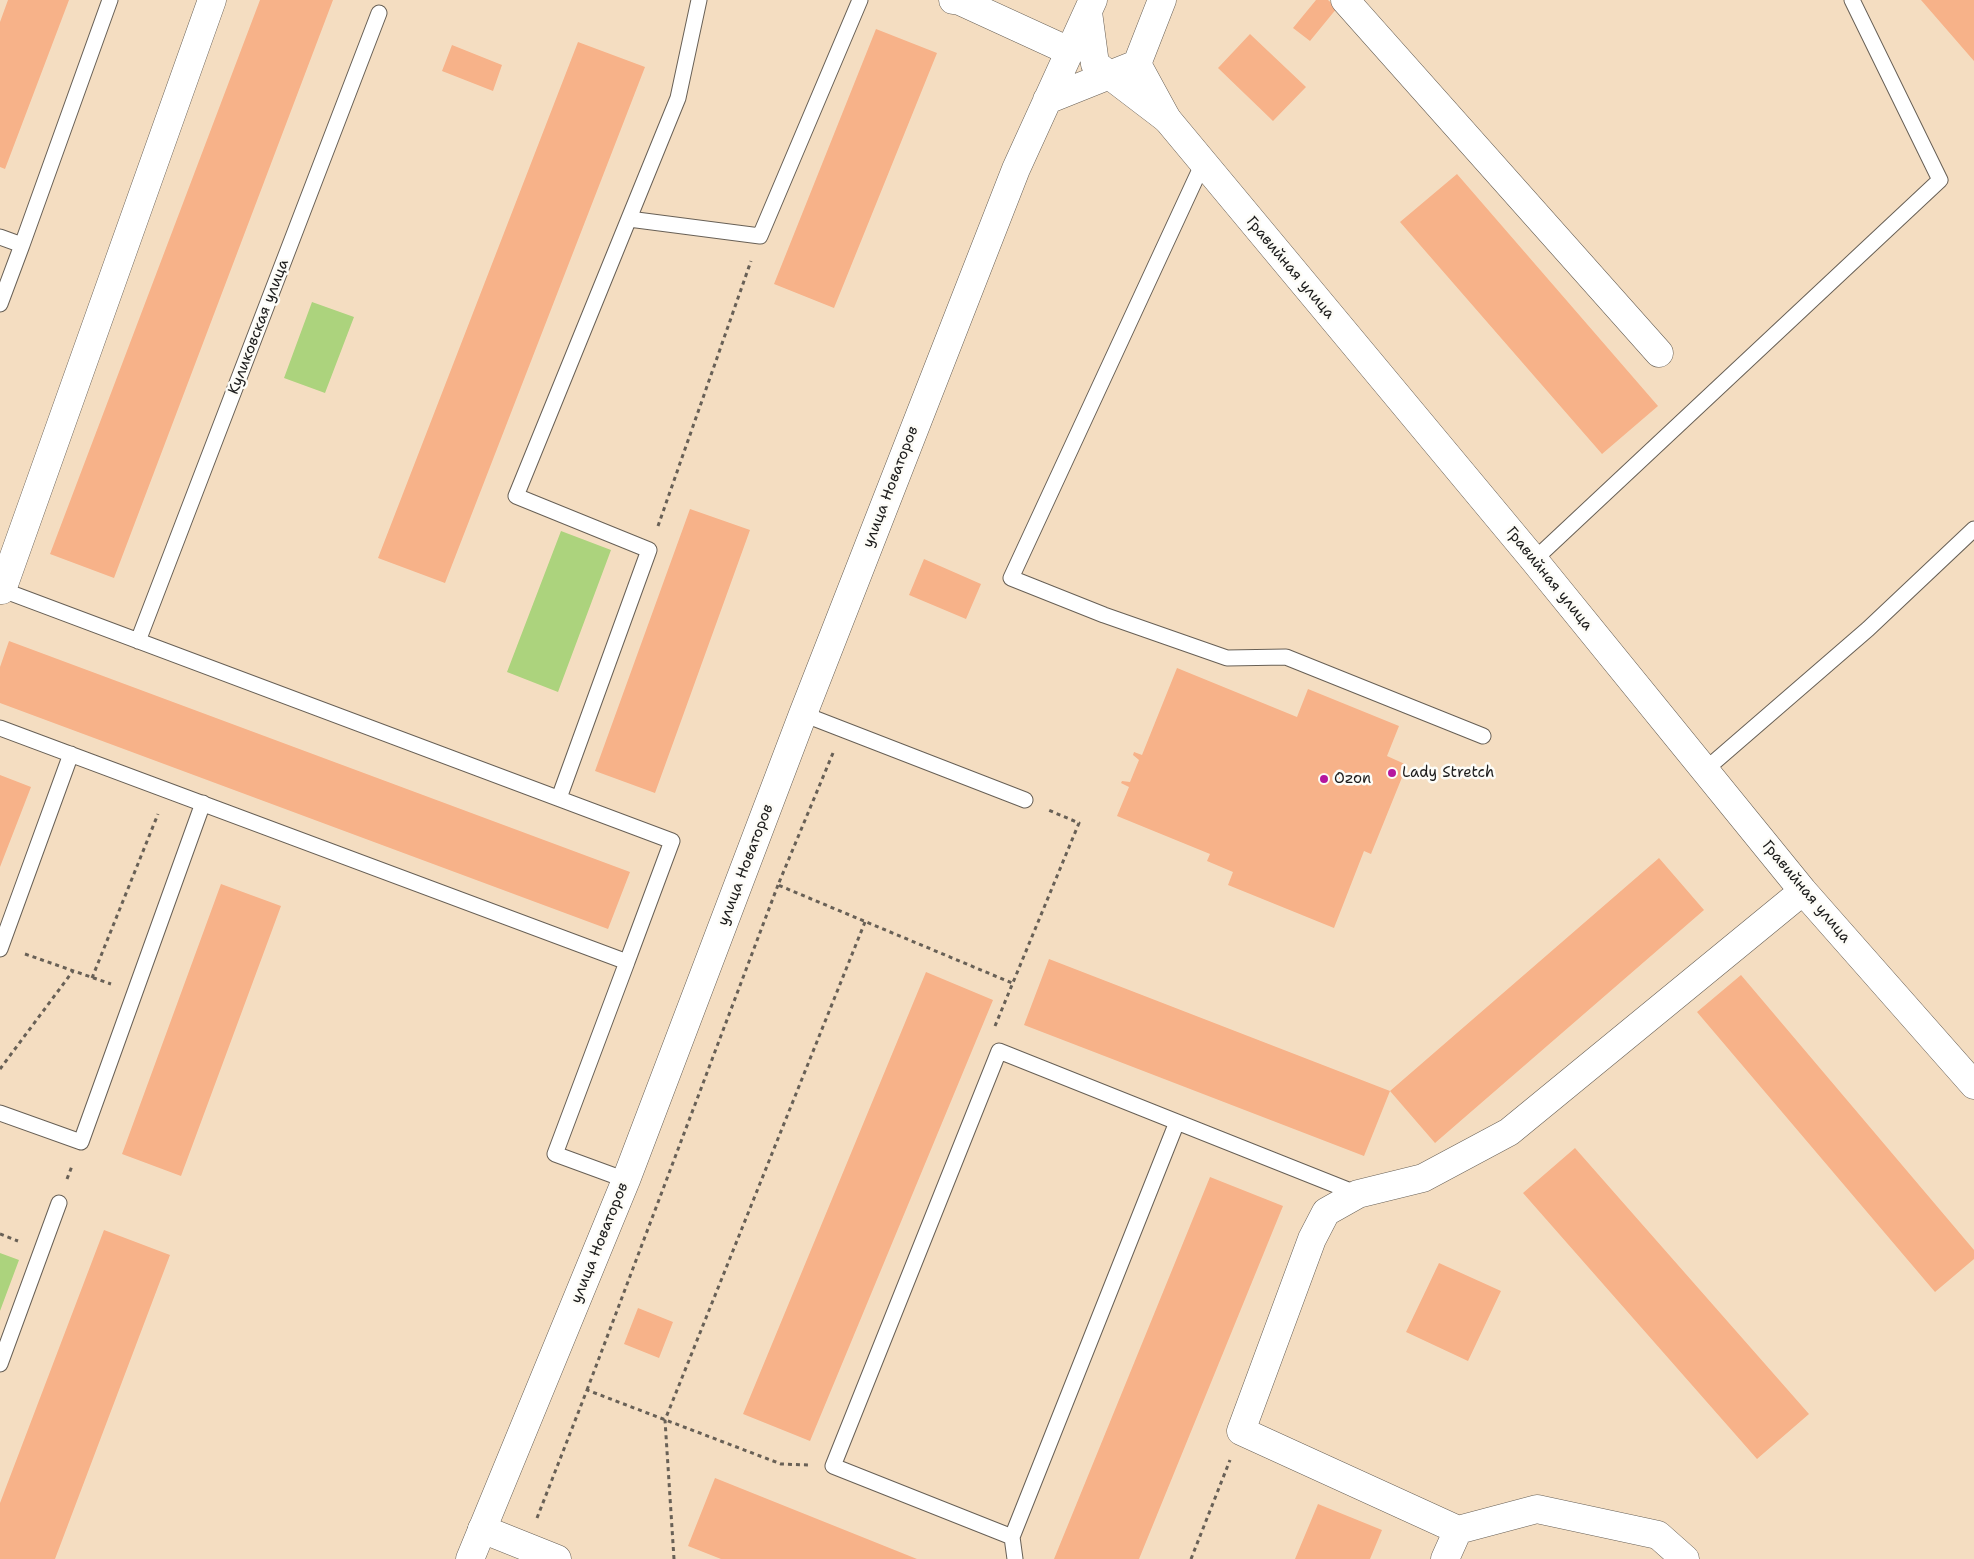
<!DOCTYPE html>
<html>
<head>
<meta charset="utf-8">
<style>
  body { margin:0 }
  canvas { display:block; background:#f4ddc1 }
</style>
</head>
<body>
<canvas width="1974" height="1559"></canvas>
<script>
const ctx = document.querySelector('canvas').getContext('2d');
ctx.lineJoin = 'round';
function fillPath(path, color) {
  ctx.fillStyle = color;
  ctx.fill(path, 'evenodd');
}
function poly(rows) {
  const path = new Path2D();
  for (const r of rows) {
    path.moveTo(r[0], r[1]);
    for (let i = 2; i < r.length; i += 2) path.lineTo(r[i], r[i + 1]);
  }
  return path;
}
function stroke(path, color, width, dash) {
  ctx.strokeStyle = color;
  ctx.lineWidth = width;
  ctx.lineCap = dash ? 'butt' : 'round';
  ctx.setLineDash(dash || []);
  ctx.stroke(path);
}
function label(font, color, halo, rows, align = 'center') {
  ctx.font = font + ' "Shantell Sans",sans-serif';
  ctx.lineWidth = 5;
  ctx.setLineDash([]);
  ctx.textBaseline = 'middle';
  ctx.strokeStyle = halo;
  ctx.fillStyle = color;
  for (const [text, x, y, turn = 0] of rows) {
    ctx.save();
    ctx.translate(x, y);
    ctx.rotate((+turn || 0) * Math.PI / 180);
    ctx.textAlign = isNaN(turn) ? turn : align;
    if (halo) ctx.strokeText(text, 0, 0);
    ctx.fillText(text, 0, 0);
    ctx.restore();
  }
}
const green = poly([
  [312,302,354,317,325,393,284,378],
  [561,531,611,550,558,692,507,672],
  [0,1253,19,1260,0,1311]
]);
const building = poly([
  [8,0,69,0,5,169,0,167,0,22],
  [260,0,333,0,114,578,50,554],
  [1316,0,1328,0,1337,8,1310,41,1293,28],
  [1921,0,1974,0,1974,61],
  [876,29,937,53,834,308,774,284],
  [1250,34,1306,87,1273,121,1218,68],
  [578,42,645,67,445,583,378,558],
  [452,45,502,65,493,91,442,71],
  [1457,174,1658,406,1602,454,1400,222],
  [690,509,750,530,655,793,595,771],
  [924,559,981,584,966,619,909,595],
  [9,641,630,872,608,929,0,703,0,667],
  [1177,668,1297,717,1308,689,1399,726,1387,756,1407,765,1371,854,1364,851,1334,928,1228,885,1233,872,1207,861,1210,854,1117,816,1129,787,1121,783,1122,781,1130,782,1139,760,1133,755,1134,752,1142,755],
  [0,775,31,787,0,867],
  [1659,858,1704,910,1435,1143,1390,1091],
  [221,884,281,906,181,1176,122,1154],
  [1049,959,1390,1091,1364,1156,1024,1025],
  [926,972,993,1000,810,1441,743,1414],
  [1741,975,1974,1250,1974,1259,1935,1292,1697,1012],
  [1575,1148,1809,1414,1757,1459,1523,1193],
  [1210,1177,1283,1206,1139,1559,1054,1559],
  [104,1230,170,1255,55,1559,0,1559,0,1503],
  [1439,1263,1501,1291,1468,1361,1406,1332],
  [638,1308,673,1322,659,1358,624,1344],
  [715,1478,917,1559,721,1559,688,1546],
  [1318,1504,1382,1530,1370,1559,1295,1559]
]);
const path = poly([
  [658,526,751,261],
  [833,753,778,885,1012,983],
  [25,954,111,984],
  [92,978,158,814],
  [995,1026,1079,823,1046,809],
  [0,1069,73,971],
  [67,1179,72,1166],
  [0,1234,18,1241],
  [587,1390,778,885],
  [537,1518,587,1390,781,1464,809,1465],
  [674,1559,665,1420,865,922],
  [1191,1559,1230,1460]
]);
const lane = poly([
  [1203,163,1011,578,1104,615,1227,658,1286,657,1483,736],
  [629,219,760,236,860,0],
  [0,237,22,245,110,0],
  [0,304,22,245],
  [1534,560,1940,180,1852,0],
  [0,589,672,841,627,962],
  [138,641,379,13],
  [803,714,1025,800],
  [0,728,627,962,555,1154,626,1180],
  [1705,770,1868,629,1974,529],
  [559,798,649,550,516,496,678,98,699,0],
  [0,949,71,754],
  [0,1113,81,1142,203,803],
  [0,1364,59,1203],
  [1012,1537,833,1466,999,1051,1177,1122],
  [1015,1559,1012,1537,1177,1122,1358,1194]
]);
const street = poly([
  [953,0,960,1,1069,51],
  [1345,0,1659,353],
  [1137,64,1167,119,1534,560,1803,891,1974,1085],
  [2,590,212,0],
  [482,1529,557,1559],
  [1445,1559,1458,1530],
  [1685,1559,1658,1535,1537,1509,1458,1530,1241,1431,1312,1239,1326,1212,1358,1194,1423,1178,1509,1132,1803,891]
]);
const secondary = poly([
  [1088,12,1095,64,1167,119],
  [1047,100,1137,64,1162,0],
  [470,1559,626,1180,803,714,1016,169,1093,0]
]);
const markers = [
  [1392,773,5,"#b5179e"],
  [1324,779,5,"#b5179e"]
];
const streetNames = [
  ["Гравийная улица",1290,268,50],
  ["Куликовская улица",259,327,-69],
  ["улица Новаторов",891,487,-69],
  ["Гравийная улица",1549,579,51],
  ["улица Новаторов",746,865,-69],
  ["Гравийная улица",1806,892,50],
  ["улица Новаторов",600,1243,-68]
];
const poiNames = [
  ["Lady Stretch",1402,773],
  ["Ozon",1334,779]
];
fillPath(green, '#acd37d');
fillPath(building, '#f7b289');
stroke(lane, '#686056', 17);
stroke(street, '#686056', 29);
stroke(secondary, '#686056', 29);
stroke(path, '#686056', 3, [4, 4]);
stroke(lane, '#fff', 15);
stroke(street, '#fff', 28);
stroke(secondary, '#fff', 28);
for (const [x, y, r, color] of markers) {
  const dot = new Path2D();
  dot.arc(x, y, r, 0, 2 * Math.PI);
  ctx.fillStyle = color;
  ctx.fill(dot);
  stroke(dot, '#fdfcf7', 2);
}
label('15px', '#1c1c1c', '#fdfcf7', streetNames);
label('15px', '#1c1c1c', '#fdfcf7', poiNames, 'left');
</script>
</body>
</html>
